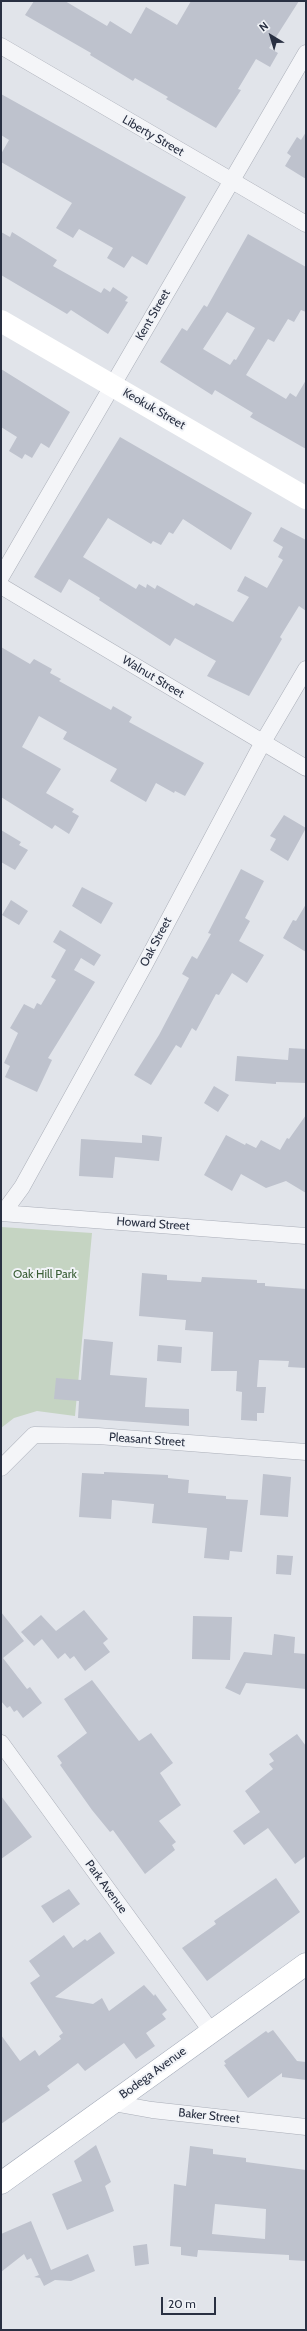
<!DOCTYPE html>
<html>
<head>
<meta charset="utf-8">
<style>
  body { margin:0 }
  #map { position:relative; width:307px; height:2331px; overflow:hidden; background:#e1e4ea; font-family:Cabin,sans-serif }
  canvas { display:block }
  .frame { position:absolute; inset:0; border:2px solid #293042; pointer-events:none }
  .north { position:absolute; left:251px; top:16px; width:40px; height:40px; -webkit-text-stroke:3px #f1f3f7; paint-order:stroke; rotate:322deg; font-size:11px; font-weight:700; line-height:16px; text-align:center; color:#293042 }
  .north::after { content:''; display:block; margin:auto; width:14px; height:18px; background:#293042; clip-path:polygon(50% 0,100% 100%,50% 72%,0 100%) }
  .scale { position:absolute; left:161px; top:2297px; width:55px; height:18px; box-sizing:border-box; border:2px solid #293042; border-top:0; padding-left:5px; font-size:12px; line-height:14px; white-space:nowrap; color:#293042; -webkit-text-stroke:3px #f1f3f7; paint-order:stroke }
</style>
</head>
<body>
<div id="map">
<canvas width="307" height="2331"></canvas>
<div class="frame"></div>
<div class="north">N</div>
<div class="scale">20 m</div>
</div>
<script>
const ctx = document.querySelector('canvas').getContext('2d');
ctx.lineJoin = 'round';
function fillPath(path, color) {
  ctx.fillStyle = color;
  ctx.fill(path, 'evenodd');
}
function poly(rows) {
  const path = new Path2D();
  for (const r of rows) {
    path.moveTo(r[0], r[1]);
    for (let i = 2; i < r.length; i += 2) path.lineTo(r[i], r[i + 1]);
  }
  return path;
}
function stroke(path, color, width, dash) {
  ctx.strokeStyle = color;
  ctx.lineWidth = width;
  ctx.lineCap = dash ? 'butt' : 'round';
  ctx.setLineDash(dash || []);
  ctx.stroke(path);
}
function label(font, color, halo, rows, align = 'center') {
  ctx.font = font + ' Cabin,sans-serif';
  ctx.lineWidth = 4;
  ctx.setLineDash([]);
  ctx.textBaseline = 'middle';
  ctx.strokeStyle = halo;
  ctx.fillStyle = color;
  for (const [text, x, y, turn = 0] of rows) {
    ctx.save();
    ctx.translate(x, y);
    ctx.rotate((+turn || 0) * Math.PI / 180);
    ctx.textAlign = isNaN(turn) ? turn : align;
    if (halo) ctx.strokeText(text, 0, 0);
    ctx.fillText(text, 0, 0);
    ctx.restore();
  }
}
const green = poly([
  [1,1227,92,1233,75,1416,37,1411,14,1418,1,1428]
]);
const building = poly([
  [34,1,65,1,107,26,110,21,131,34,146,7,177,25,191,1,299,1,269,48,278,53,270,67,256,59,238,89,241,90,216,128,166,99,168,97,135,78,133,81,90,55,91,53,25,15],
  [1,94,186,197,147,265,132,256,124,268,107,258,113,248,79,229,73,238,56,228,72,203,1,162,1,154,9,140,1,135],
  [306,132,306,179,285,166,291,156,287,153,297,137,301,140],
  [1,232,10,237,12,232,57,260,53,266,101,293,104,288,110,292,113,287,128,297,125,301,128,302,108,334,71,310,67,314,1,275],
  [248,234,306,267,306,312,301,310,294,322,288,319,274,342,268,339,246,375,286,399,290,393,296,397,306,380,306,449,250,417,253,413,215,390,212,395,160,362,182,328,187,331,204,305,207,307],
  [227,312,255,328,236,360,234,359,230,365,203,349],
  [1,369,70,412,49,448,41,443,32,458,25,454,22,459,9,451,17,437,1,427],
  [120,437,252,513,231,550,183,519,173,534,169,532,161,545,153,541,151,544,108,518,83,557,136,589,139,584,146,588,147,584,155,589,157,585,194,606,196,603,233,622,249,597,237,591,245,576,267,588,283,560,278,557,283,547,273,541,281,527,306,540,306,611,299,606,280,637,282,639,249,696,207,676,216,661,175,638,170,646,99,600,100,598,69,579,61,593,34,577],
  [1,647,30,664,34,659,52,669,50,673,61,679,59,681,111,710,113,706,132,717,129,722,204,763,185,796,175,791,174,793,156,783,146,802,110,781,117,769,63,739,67,732,39,716,22,747,61,769,46,793,74,809,72,812,79,816,69,834,55,825,52,829,1,797],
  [284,815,306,828,288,861,270,850,276,839,270,836],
  [1,830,21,842,19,845,28,850,15,870,1,862],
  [241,869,264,881,245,918,250,921,239,941,264,955,247,983,232,973,219,995,216,994,196,1031,192,1028,181,1048,176,1045,151,1085,134,1075,159,1035,189,978,182,974,192,956,197,959,211,934,208,933],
  [82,887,113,903,101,924,72,906],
  [11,900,28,911,19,925,2,915],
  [306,904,306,952,283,938,293,920,296,921],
  [60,930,101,955,94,966,81,958,74,970,95,982,48,1058,52,1060,37,1092,5,1077,10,1066,4,1063,18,1033,10,1028,24,1004,34,1009,37,1003,41,1005,56,980,51,977,66,950,53,942],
  [289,1048,306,1049,306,1083,276,1082,276,1084,235,1081,237,1056,288,1060],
  [214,1086,229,1095,218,1112,204,1103],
  [306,1115,306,1193,286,1181,266,1188,241,1174,232,1191,204,1175,226,1135,245,1145,246,1143,256,1148,261,1140,280,1150,287,1138,289,1139],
  [142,1135,162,1137,159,1161,115,1157,113,1178,79,1176,81,1139,142,1143],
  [142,1273,167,1275,167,1280,201,1282,202,1277,257,1280,257,1283,265,1283,265,1286,306,1289,306,1368,288,1367,289,1361,259,1360,257,1387,266,1387,264,1413,257,1413,257,1421,241,1420,242,1392,236,1391,237,1371,211,1371,213,1332,185,1330,186,1320,139,1316],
  [84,1339,113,1342,110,1375,147,1378,145,1407,189,1409,189,1426,78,1418,79,1401,54,1399,56,1378,81,1380],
  [158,1345,182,1347,181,1363,157,1361],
  [104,1472,168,1475,168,1478,189,1480,188,1493,226,1496,226,1499,248,1500,242,1552,230,1551,229,1560,204,1558,207,1528,152,1523,154,1504,112,1500,111,1519,79,1517,82,1473,104,1474],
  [263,1474,291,1477,288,1517,260,1515],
  [277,1555,293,1556,291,1575,276,1574],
  [84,1610,108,1639,103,1643,110,1652,85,1671,74,1656,70,1659,65,1653,58,1659,42,1639,34,1646,21,1632,41,1615,56,1631],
  [1,1612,24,1641,3,1658,27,1689,30,1687,42,1703,23,1718,17,1710,14,1712,10,1706,7,1708,1,1701],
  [193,1616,232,1617,230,1660,192,1659],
  [274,1634,295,1637,294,1653,306,1654,306,1689,246,1683,240,1695,225,1688,244,1652,272,1655],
  [92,1680,139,1741,151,1733,173,1763,160,1773,181,1805,159,1821,176,1842,172,1845,175,1850,145,1874,113,1830,110,1832,92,1810,60,1765,62,1763,57,1756,87,1733,64,1699],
  [297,1734,306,1746,306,1856,295,1864,268,1828,244,1845,233,1831,260,1812,245,1791,273,1769,269,1764,274,1761,269,1754],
  [1,1796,32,1837,1,1859],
  [276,1878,300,1912,207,1981,182,1948,216,1924,214,1921],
  [69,1889,80,1904,53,1923,41,1906],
  [100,1932,115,1953,55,1997,93,2004,102,1998,109,2011,144,1985,154,1996,155,1994,167,2010,162,2014,166,2019,146,2033,155,2046,136,2059,124,2043,85,2071,78,2063,47,2086,50,2090,1,2124,1,2035,20,2061,35,2050,39,2056,61,2039,59,2036,63,2033,30,1983,40,1976,29,1961,64,1935,73,1948,85,1939,87,1941],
  [273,2030,297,2061,306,2062,306,2080,282,2077,282,2073,248,2098,224,2065,226,2064,224,2061,266,2031,268,2033],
  [96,2145,111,2182,105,2186,114,2211,67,2230,52,2194,82,2181,74,2161],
  [190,2146,213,2149,213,2154,246,2158,246,2162,306,2170,306,2261,289,2260,289,2255,198,2250,197,2257,181,2255,181,2247,170,2246,174,2184,186,2186],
  [215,2204,266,2209,265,2239,212,2234],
  [31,2221,51,2270,88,2254,95,2271,71,2281,55,2280,44,2286,40,2278,34,2277,39,2275,31,2258,27,2260,24,2254,1,2272,1,2234],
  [147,2244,149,2264,135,2266,133,2246]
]);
const street = poly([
  [1,46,306,224],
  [1,577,306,53],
  [1,586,306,768],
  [1,1213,306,1236],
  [3,1213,22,1187,144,966,263,742,306,669],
  [1,1468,34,1435,98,1436,306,1452],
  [1,1743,211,2031],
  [113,2103,152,2110,306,2127]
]);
const secondary = poly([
  [1,321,306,498]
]);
const primary = poly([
  [1,2183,306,1964]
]);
const streetNames = [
  ["Liberty Street",153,136,30],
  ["Kent Street",153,315,-60],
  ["Keokuk Street",154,409,30],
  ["Walnut Street",153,677,31],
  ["Oak Street",156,942,-62],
  ["Howard Street",153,1224,4],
  ["Pleasant Street",147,1440,4],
  ["Park Avenue",106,1887,54],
  ["Bodega Avenue",153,2073,-36],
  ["Baker Street",209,2116,6]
];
const parkNames = [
  ["Oak Hill Park",45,1274]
];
fillPath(green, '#c5d4c2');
fillPath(building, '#bec2cd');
stroke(street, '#aaaeb8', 17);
stroke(primary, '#a0a7b6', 23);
stroke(street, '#f4f5f8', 16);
stroke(secondary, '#fff', 22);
stroke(primary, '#fff', 22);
label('12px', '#293042', '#f1f3f7', streetNames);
label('12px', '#3a5e36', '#f1f3f7', parkNames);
</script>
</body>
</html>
